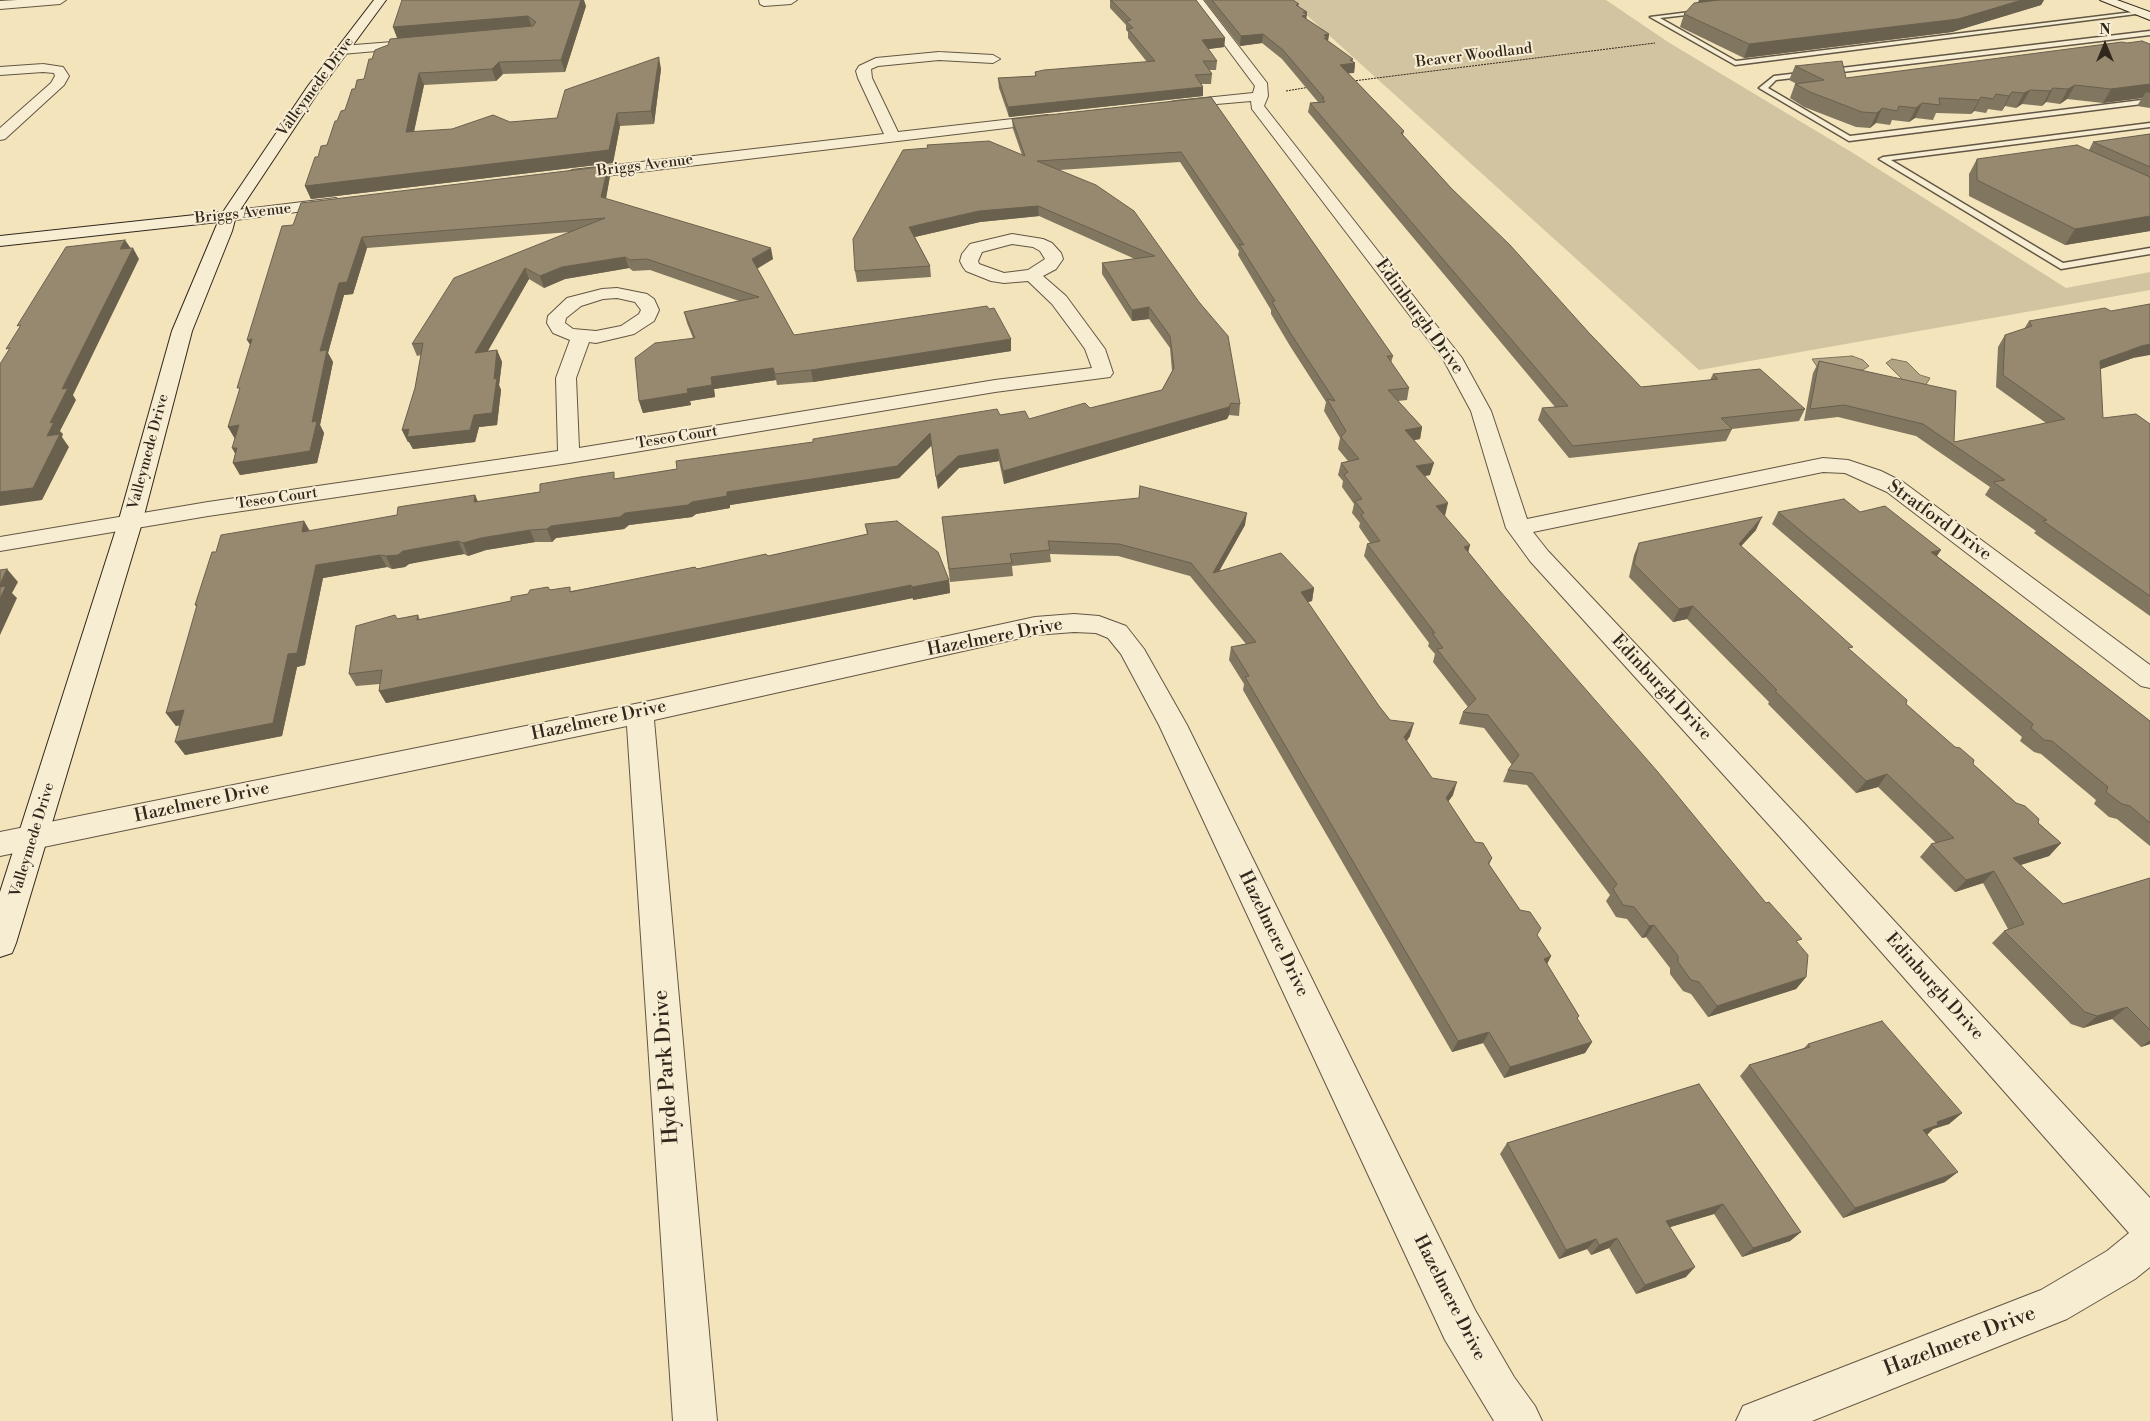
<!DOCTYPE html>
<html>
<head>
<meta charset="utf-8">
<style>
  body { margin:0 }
  #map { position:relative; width:2150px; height:1421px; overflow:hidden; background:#f3e4bb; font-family:"Libre Bodoni",serif }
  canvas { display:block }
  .north { position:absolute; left:2080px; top:20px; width:50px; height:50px; -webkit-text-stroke:4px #f7edd3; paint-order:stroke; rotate:0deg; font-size:14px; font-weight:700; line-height:20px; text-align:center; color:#32271c }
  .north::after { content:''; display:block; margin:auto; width:18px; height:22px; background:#32271c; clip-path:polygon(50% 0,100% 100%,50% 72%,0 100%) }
</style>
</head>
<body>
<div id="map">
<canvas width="2150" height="1421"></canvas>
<div class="north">N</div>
</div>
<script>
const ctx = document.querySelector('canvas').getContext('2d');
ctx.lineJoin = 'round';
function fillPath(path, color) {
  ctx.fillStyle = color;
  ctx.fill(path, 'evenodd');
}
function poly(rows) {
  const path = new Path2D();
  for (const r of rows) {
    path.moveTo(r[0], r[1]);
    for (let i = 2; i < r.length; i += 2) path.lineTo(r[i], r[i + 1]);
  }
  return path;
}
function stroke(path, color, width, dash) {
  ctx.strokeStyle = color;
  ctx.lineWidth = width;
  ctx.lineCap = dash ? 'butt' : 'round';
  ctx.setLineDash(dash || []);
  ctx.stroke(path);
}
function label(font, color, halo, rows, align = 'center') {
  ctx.font = font + ' "Libre Bodoni",serif';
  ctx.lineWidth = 4;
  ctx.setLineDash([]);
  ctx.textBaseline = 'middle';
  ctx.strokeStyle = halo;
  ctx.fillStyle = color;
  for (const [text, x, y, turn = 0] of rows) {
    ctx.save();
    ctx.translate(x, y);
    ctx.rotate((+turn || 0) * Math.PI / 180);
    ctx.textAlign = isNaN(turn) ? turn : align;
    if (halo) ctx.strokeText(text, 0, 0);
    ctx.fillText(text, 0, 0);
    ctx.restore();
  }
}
const green = poly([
  [1290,0,1606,0,1668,42,1853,153,2066,288,2150,272,2150,290,1699,370]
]);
const water = poly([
  [1852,356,1863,360,1869,366,1863,370,1828,370,1818,368,1812,359,1852,356],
  [1892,359,1907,362,1920,375,1930,378,1925,386,1903,380,1886,363,1892,359]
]);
const path = poly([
  [1353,81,1655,43],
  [1286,91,1310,87]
]);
const lane = poly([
  [1706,10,1704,13,1660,18,1736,61,2141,11,2144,13,1735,65,1650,17,1706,10],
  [2150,31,2150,35,1776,80,1768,88,1850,136,2150,99,2150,103,1849,141,1759,88,1774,76,2150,31],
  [2150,123,2150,127,1891,160,2063,263,2150,248,2150,254,2061,269,1879,159,1883,157,2150,123]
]);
const street = poly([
  [17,0,66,0,60,4,0,9,0,1,17,0],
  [759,0,797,0,791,4,764,6,760,4,759,0],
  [1191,0,1203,0,1267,83,1268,96,1264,106,1462,358,1491,411,1527,519,1823,458,1848,460,1881,471,1903,482,2150,665,2150,688,2141,686,1887,492,1845,473,1823,472,1533,532,1548,551,1802,821,2150,1198,2150,1267,2135,1279,2067,1319,1812,1421,1736,1421,1743,1406,2041,1290,2107,1251,2129,1233,1780,837,1530,561,1506,528,1471,411,1443,359,1252,109,1251,101,1171,108,1169,105,1171,102,1176,101,1253,93,1255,86,1191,0],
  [418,40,424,44,422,47,342,54,336,50,342,46,418,40],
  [939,52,993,55,1000,59,993,63,939,60,878,66,871,69,872,78,898,132,1048,115,1055,119,1048,123,572,180,564,175,572,170,884,134,858,78,856,71,859,66,876,58,939,52],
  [43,64,63,67,69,76,64,85,5,139,0,140,0,128,51,83,55,76,54,73,43,72,0,75,0,67,43,64],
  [336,198,344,203,342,206,228,221,222,220,220,216,222,212,228,211,336,198],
  [1012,234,1043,239,1052,243,1061,253,1063,259,1056,269,1043,276,1066,296,1105,349,1113,373,1110,377,995,392,569,463,208,516,0,551,0,537,208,502,558,451,556,378,570,340,553,333,547,323,548,316,567,298,602,289,617,288,647,294,654,299,659,310,654,321,634,334,596,343,589,342,576,378,579,448,995,380,1092,368,1085,349,1075,335,1052,304,1028,281,1004,283,991,281,966,271,963,267,960,261,962,254,970,244,1012,234],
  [1012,244,1033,247,1040,251,1045,259,1028,270,1004,273,979,264,978,261,982,252,1012,244],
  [617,298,635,302,641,310,639,314,621,326,596,331,573,329,565,323,566,318,581,306,603,299,617,298],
  [1074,614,1099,616,1126,626,1144,649,1187,725,1475,1310,1514,1377,1535,1406,1542,1421,1494,1421,1445,1340,1159,725,1121,654,1108,638,1096,633,1074,632,1035,635,654,720,717,1421,673,1421,627,726,0,856,0,832,640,703,1035,617,1074,614]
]);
const secondary = poly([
  [374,0,386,0,319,91,236,216,232,231,192,331,142,523,16,943,12,953,0,957,0,892,118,523,172,331,218,222,0,246,0,236,223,212,308,86,374,0],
  [2100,0,2117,0,2150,12,2150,20,2100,0]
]);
const wall = poly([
  [1110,0,1196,0,1225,38,1224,47,1208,49,1217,61,1216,70,1209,70,1212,74,1211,84,1202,84,1203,96,1009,117,999,88,998,78,1035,76,1035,72,1147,62,1128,38,1128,32,1126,30,1126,25,1110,8],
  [1204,0,1293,0,1299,6,1306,19,1329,34,1328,41,1355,63,1354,73,1348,73,1404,131,1403,135,1451,188,1590,334,1641,387,1710,380,1713,374,1805,409,1799,421,1732,429,1726,441,1569,458,1538,420,1542,408,1555,407,1308,112,1310,103,1318,102,1282,59,1262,43,1240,46],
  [1699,0,2044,0,2041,5,1952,32,1744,58,1680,27,1684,14,1698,3],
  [586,6,565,72,503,74,496,81,424,85,414,132,452,129,510,122,557,118,661,69,654,124,620,126,613,163,311,199,305,186,318,157,327,145,337,121,345,110,355,89,364,79,372,59,397,38,393,27],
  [2127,43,2150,44,2150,108,2137,106,2142,98,2103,103,2067,99,2060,104,2046,102,2042,106,2022,104,2016,108,2005,106,2002,111,1988,109,1986,113,1974,111,1971,114,1936,113,1933,120,1915,118,1909,122,1892,120,1890,125,1876,123,1870,128,1856,127,1804,107,1790,98,1795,84,1797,84,1789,80,1795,66,1846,78],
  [1211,97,1393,356,1391,363,1409,388,1407,400,1398,401,1422,427,1420,439,1414,440,1430,475,1425,476,1445,516,1468,552,1499,590,1798,943,1806,977,1796,989,1708,1017,1691,994,1683,991,1670,974,1670,968,1646,937,1642,938,1627,919,1616,917,1606,901,1610,895,1527,785,1503,782,1508,770,1512,765,1484,728,1459,724,1463,712,1468,707,1433,662,1435,654,1428,646,1429,643,1364,556,1367,544,1370,543,1359,527,1360,523,1352,513,1354,504,1342,487,1343,481,1338,475,1341,463,1348,461,1338,449,1340,438,1324,411,1326,402,1290,346,1271,314,1271,310,1238,255,1239,251,1180,162,1059,170,1134,211,1240,404,1239,416,1229,415,1227,419,1004,484,999,461,959,468,938,489,932,445,899,478,730,505,730,508,696,514,692,517,629,525,624,529,556,538,552,542,535,542,486,550,468,556,464,554,431,559,409,564,405,567,392,569,387,567,323,578,305,665,297,667,282,736,185,755,180,725,176,726,166,713,197,607,195,605,216,552,304,521,310,531,397,515,475,495,478,502,677,469,813,442,1000,415,1029,419,1090,408,1162,390,1172,371,1170,348,1149,319,1132,321,1102,274,1102,263,1135,259,1039,216,980,222,915,237,930,266,931,277,857,282,855,271,1022,155,1013,129,1012,119],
  [2150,134,2150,231,2065,245,1969,196,1969,174,1977,159,2089,150,2093,142],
  [608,166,610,176,606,199,773,259,757,269,794,335,1011,339,1011,351,813,382,777,385,776,380,714,389,715,397,690,401,691,405,643,413,639,401,693,338,687,323,684,312,739,301,650,270,633,271,629,268,565,279,544,288,529,279,487,351,497,350,502,362,499,385,501,390,497,425,479,427,475,442,413,449,409,442,408,442,402,430,415,388,421,355,417,356,412,344,570,232,367,248,353,294,344,295,328,353,333,362,320,425,324,433,317,463,240,475,233,463,235,454,235,438,228,427,293,225],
  [2029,321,2133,358,2100,369,2103,418,2150,424,2150,616,2034,533,2036,531,1985,495,1990,487,1916,436,1838,417,1804,421,1813,373,1819,361,1954,442,2046,423,1996,387,1998,347,2005,335,2024,329],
  [1778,512,1860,512,1937,556,2150,721,2150,846,2117,819,2109,817,2094,804,2096,800,2041,754,2034,752,2020,741,2022,737,1772,524],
  [942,517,1245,525,1219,571,1314,588,1312,601,1307,602,1379,706,1390,720,1410,736,1407,741,1432,778,1453,795,1448,802,1475,842,1492,858,1489,865,1551,956,1547,964,1579,1016,1577,1019,1592,1042,1585,1053,1504,1078,1483,1043,1452,1052,1243,690,1244,684,1229,660,1231,647,1246,644,1190,576,1118,556,1050,554,1051,562,1012,566,1013,576,950,582],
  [865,524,949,580,950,593,913,600,913,598,386,703,379,691,380,684,356,686,349,674,398,619,418,615,420,620,511,601,550,590,571,591,768,556,867,534],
  [1756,530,1741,546,1906,704,2061,843,2049,856,2020,865,2063,904,2150,878,2150,1044,2141,1047,2112,1019,2083,1028,2071,1024,1992,943,2004,931,2008,929,1983,883,1955,892,1920,857,1931,844,1936,843,1878,787,1856,793,1768,704,1769,702,1687,619,1673,622,1629,577,1634,555,1639,543],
  [1808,1044,1962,1113,1949,1124,1933,1129,1927,1134,1945,1182,1843,1218,1740,1076,1749,1065,1804,1048],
  [1699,1084,1801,1232,1790,1241,1742,1257,1714,1214,1670,1227,1686,1277,1636,1294,1609,1248,1591,1255,1587,1249,1559,1259,1500,1154,1507,1143]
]);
const shadedWall = poly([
  [578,0,584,0,586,6,565,72,561,60],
  [1699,0,1768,0,1696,9],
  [2022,0,2044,0,2041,5,1952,32,1744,58,1749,44],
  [1303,12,1307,12,1306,24,1301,25],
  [528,16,532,27,398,39,393,27],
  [1263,34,1262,43,1240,46,1241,36],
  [1329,34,1327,47,1323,47,1324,35],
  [1225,38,1224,47,1201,50,1202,40],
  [659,57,661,69,654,124,651,111],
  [1353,59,1352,63,1355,63,1354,73,1338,74,1340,65,1350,60],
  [499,62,503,74,496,81,492,69],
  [419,73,424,85,411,145,406,132],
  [2150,84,2150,93,2146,92,2142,98,2103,103,2111,89],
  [2075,85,2067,99,2060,104,2068,89],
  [1203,87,1203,96,1009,117,1008,107],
  [2053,88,2046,102,2042,106,2050,91],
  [2030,90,2022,104,2016,108,2024,93],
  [2012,92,2005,106,2002,111,2009,96],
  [1981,97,1974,111,1971,114,1979,100],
  [1922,103,1915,118,1909,122,1916,108],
  [1882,108,1876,123,1870,128,1877,113],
  [617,113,620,126,613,163,311,199,305,186],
  [608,166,610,176,604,208,601,197],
  [1038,206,1039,216,980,222,910,238,909,227,979,211],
  [2150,216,2150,231,2065,245,2075,229],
  [362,237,367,248,353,294,344,295,328,353,333,362,320,425,324,433,317,463,240,475,233,463,320,351,339,283],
  [125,240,132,250,133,248,139,259,73,395,76,400,60,431,63,434,62,437,69,447,42,500,0,506,0,492,50,423,62,389,120,249],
  [771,248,773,259,754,270,752,259],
  [625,257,629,268,565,279,544,288,540,276,562,267],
  [525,268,529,279,480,365,475,353],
  [1149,307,1149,319,1132,321,1132,310],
  [252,339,254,351,247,340],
  [1011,339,1011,351,813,382,811,370],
  [2150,344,2150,355,2133,358,2092,372,2100,361,2141,346],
  [497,350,502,362,499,385,501,390,497,425,479,427,475,442,413,449,409,442,408,442,402,430,474,415,494,379],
  [773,368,776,380,714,389,715,397,690,401,691,405,643,413,639,401,687,389,711,377],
  [1231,403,1229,415,1227,419,1004,484,1003,471],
  [239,425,235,439,228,427],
  [1422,427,1420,439,1403,442,1405,430],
  [930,433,932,445,899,478,730,505,730,508,696,514,692,517,629,525,624,529,556,538,552,542,547,529,551,526,692,502,727,492],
  [232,448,237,448,239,461],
  [998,449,999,461,959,468,938,489,936,477,958,456],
  [1434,463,1430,475,1413,478,1416,466],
  [475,495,480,507,474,502],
  [1448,503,1445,516,1436,506],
  [1247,513,1245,525,1211,586,1213,573],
  [1762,517,1756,530,1732,556,1739,544],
  [304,521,311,534,302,532],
  [530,530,535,542,486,550,468,556,463,543,481,538],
  [458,541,464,554,409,564,405,567,392,569,386,556,403,551],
  [1470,545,1467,558,1464,547],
  [1941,550,1933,562,1931,552],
  [380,555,387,567,323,578,305,665,297,667,282,736,185,755,175,742,316,565],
  [7,569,18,582,12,593,17,598,0,635,0,584],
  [949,580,950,593,913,600,912,587],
  [911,585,913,598,386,703,379,691],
  [1314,588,1312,601,1298,605,1301,592],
  [1693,606,1687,619,1673,622,1679,609],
  [184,710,194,722,176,726,166,713],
  [1414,723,1410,736,1400,750,1404,737],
  [1887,774,1878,787,1856,793,1866,781],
  [1457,782,1453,795,1441,811,1446,798],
  [2061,843,2049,856,2002,871,2013,858],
  [1994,871,1983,883,1955,892,1966,880],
  [1654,925,1646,937,1642,938,1649,926],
  [1551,956,1545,968,1544,959],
  [1806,977,1796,989,1708,1017,1717,1006],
  [2127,1007,2112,1019,2083,1028,2097,1016],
  [1489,1032,1483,1043,1452,1052,1458,1041],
  [2150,1040,2150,1044,2141,1047],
  [1592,1042,1585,1053,1504,1078,1510,1067],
  [1962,1113,1949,1124,1933,1129,1926,1136,1923,1130,1937,1122],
  [1958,1172,1945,1182,1843,1218,1855,1208],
  [1723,1204,1714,1214,1657,1231,1666,1221],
  [1801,1232,1790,1241,1742,1257,1753,1248],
  [1617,1238,1609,1248,1591,1255,1599,1245],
  [1596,1239,1587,1249,1559,1259,1566,1250],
  [1695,1267,1686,1277,1636,1294,1645,1285]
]);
const building = poly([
  [402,0,581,0,561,60,499,62,492,69,419,73,406,132,452,129,493,115,510,122,557,118,565,90,659,57,651,111,617,113,609,150,305,186,315,157,318,157,321,146,327,145,335,121,337,121,341,111,345,110,352,89,355,89,357,80,364,79,369,59,372,59,375,50,388,45,390,39,533,26,536,22,528,16,393,27,402,0],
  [1111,0,1196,0,1225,38,1202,40,1217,61,1203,61,1212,74,1195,75,1203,87,1008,107,998,78,1036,76,1035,72,1044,70,1155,61,1128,29,1133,28,1126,21,1131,20,1111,0],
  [1212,0,1293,0,1299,4,1296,5,1307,12,1303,12,1307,15,1302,16,1329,34,1324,35,1328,38,1324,38,1353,59,1350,60,1355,63,1340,65,1404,131,1401,133,1451,188,1510,245,1590,334,1641,387,1718,379,1713,374,1760,369,1805,409,1721,418,1732,429,1573,446,1542,408,1568,406,1310,103,1325,102,1322,98,1324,98,1283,50,1263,34,1241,36,1212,0],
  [1719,0,2022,0,1958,19,1749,44,1684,14,1694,3,1719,0],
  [2142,41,2150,44,2150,84,2111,89,2075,85,2068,89,2053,88,2050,91,2030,90,2024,93,2012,92,2009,96,1996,94,1993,99,1981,97,1979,100,1939,98,1940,105,1922,103,1916,108,1899,106,1897,111,1882,108,1877,113,1862,112,1810,92,1795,84,1824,80,1795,66,1842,61,1846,78,2122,42,2127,43,2142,41],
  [1211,97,1393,356,1387,356,1409,388,1388,390,1422,427,1405,430,1434,463,1416,466,1448,503,1436,506,1470,545,1464,547,1499,590,1657,771,1766,903,1769,902,1802,939,1796,941,1808,955,1806,977,1717,1006,1699,982,1691,980,1678,962,1678,956,1654,925,1649,926,1634,907,1623,905,1613,889,1617,884,1532,773,1508,770,1519,755,1488,715,1463,712,1476,699,1437,649,1443,648,1432,633,1435,633,1367,544,1380,541,1361,515,1364,513,1355,501,1362,499,1344,475,1348,472,1341,463,1359,459,1341,437,1346,431,1327,399,1335,401,1291,334,1272,302,1275,301,1239,244,1244,245,1181,152,1037,161,1096,185,1134,211,1199,302,1228,336,1240,404,1231,403,1229,407,1003,471,998,449,958,456,936,477,930,433,897,466,727,492,727,496,692,502,688,505,625,513,620,517,551,526,547,529,530,530,481,538,463,543,458,541,403,551,398,555,386,556,380,555,316,565,297,653,288,654,273,723,175,742,184,710,166,713,197,605,195,605,212,552,216,552,221,535,304,521,302,532,397,515,398,507,475,495,474,502,540,492,540,484,581,477,614,472,614,479,677,469,676,461,813,442,813,439,997,409,1000,415,1025,411,1029,419,1085,403,1090,408,1162,390,1174,368,1170,336,1149,307,1132,310,1102,263,1155,256,1038,206,979,211,909,227,930,266,855,271,853,239,903,150,928,148,927,145,989,141,1025,156,1012,119,1211,97],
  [2150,134,2150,167,2093,142,2150,134],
  [2077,145,2150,177,2150,216,2075,229,1977,180,1977,159,2077,145],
  [608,166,601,197,771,248,752,259,794,335,987,306,989,309,994,308,1011,339,811,370,775,374,773,368,711,377,712,385,687,389,688,393,639,401,635,358,655,343,695,338,684,312,759,297,647,259,630,260,625,257,562,267,540,276,525,268,475,353,497,350,494,379,497,378,492,413,474,415,470,430,407,437,409,429,402,430,415,388,423,343,412,344,454,278,605,218,362,237,347,282,339,283,320,351,327,350,312,422,317,421,310,451,233,463,237,448,232,448,239,425,228,427,240,388,237,388,252,339,247,340,282,226,293,225,301,203,608,166],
  [125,240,120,249,133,248,62,389,68,388,50,423,54,422,47,436,60,434,33,488,0,492,0,364,10,348,6,349,21,325,17,326,66,247,125,240],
  [2150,304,2150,344,2141,346,2100,361,2103,418,2136,414,2150,424,2150,596,2043,521,2047,520,1993,482,2005,480,1923,424,1844,405,1810,409,1819,361,1956,391,1954,442,2065,419,2003,375,2005,335,2032,326,2029,321,2105,308,2111,311,2150,304],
  [1140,486,1247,513,1213,573,1281,553,1314,588,1301,592,1379,706,1390,720,1414,723,1404,737,1432,778,1457,782,1446,798,1475,842,1483,843,1492,858,1488,863,1520,910,1530,912,1541,928,1537,935,1551,956,1544,959,1579,1016,1577,1018,1592,1042,1510,1067,1489,1032,1458,1041,1245,677,1249,676,1231,647,1256,642,1191,563,1119,544,1048,541,1050,550,1010,554,1012,563,949,569,942,517,1139,498,1140,486],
  [1844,499,1860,512,1885,506,1941,550,1931,552,2150,721,2150,823,2130,806,2122,804,2106,792,2108,787,2052,741,2044,740,2031,728,2033,724,1778,512,1844,499],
  [1762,517,1739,544,1853,647,1848,648,1907,700,1906,704,1955,747,1960,748,1974,760,1973,764,2016,803,2025,806,2039,819,2038,823,2061,843,2013,858,2063,904,2150,878,2150,1030,2127,1007,2097,1016,2085,1012,2004,931,2024,924,1994,871,1966,880,1931,844,1954,838,1887,774,1866,781,1775,691,1777,690,1693,606,1679,609,1634,564,1639,543,1762,517],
  [897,521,938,552,949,580,912,587,911,585,379,691,382,670,349,674,356,626,395,615,397,619,418,615,417,620,511,601,511,597,528,594,530,590,548,587,550,590,570,587,570,592,695,567,697,569,766,554,768,556,868,534,865,524,897,521],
  [7,569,0,584,0,570,7,569],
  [6,586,0,599,0,587,6,586],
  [1882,1021,1962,1113,1937,1122,1938,1125,1923,1130,1958,1172,1855,1208,1749,1065,1810,1047,1808,1044,1882,1021],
  [1699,1084,1801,1232,1753,1248,1723,1204,1666,1221,1695,1267,1645,1285,1617,1238,1599,1245,1596,1239,1566,1250,1507,1143,1699,1084]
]);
const farStreetnames = [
  ["Beaver Woodland",1474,56,-7],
  ["Valleymede Drive",316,87,-54],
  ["Briggs Avenue",645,166,-7],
  ["Briggs Avenue",243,214,-6],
  ["Teseo Court",677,438,-9],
  ["Valleymede Drive",149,452,-75],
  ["Teseo Court",277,499,-8],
  ["Valleymede Drive",33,840,-73]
];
const streetNames = [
  ["Edinburgh Drive",1419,317,54],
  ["Stratford Drive",1939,521,36],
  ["Hazelmere Drive",995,638,-11],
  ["Edinburgh Drive",1661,688,47],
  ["Hazelmere Drive",599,721,-12],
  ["Hazelmere Drive",202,803,-12],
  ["Hazelmere Drive",1273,934,64],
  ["Edinburgh Drive",1934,987,48],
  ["Hazelmere Drive",1449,1298,63]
];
const nearStreetnames = [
  ["Hyde Park Drive",667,1067,-94],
  ["Hazelmere Drive",1960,1342,-21]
];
fillPath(green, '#d2c4a0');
fillPath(water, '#b1a485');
stroke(water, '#7e725b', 1);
stroke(lane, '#625644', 3);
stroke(street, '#625644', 2);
stroke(secondary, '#32271c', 2);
stroke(path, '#32271c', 1, [2, 1]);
fillPath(lane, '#f7edd3');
fillPath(street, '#f7edd3');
fillPath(secondary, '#f7edd3');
fillPath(wall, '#81765f');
fillPath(shadedWall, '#69604e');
fillPath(building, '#96896f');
stroke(building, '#69604e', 1);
label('15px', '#32271c', '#f7edd3', farStreetnames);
label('18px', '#32271c', '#f7edd3', streetNames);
label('21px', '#32271c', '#f7edd3', nearStreetnames);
</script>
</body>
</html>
